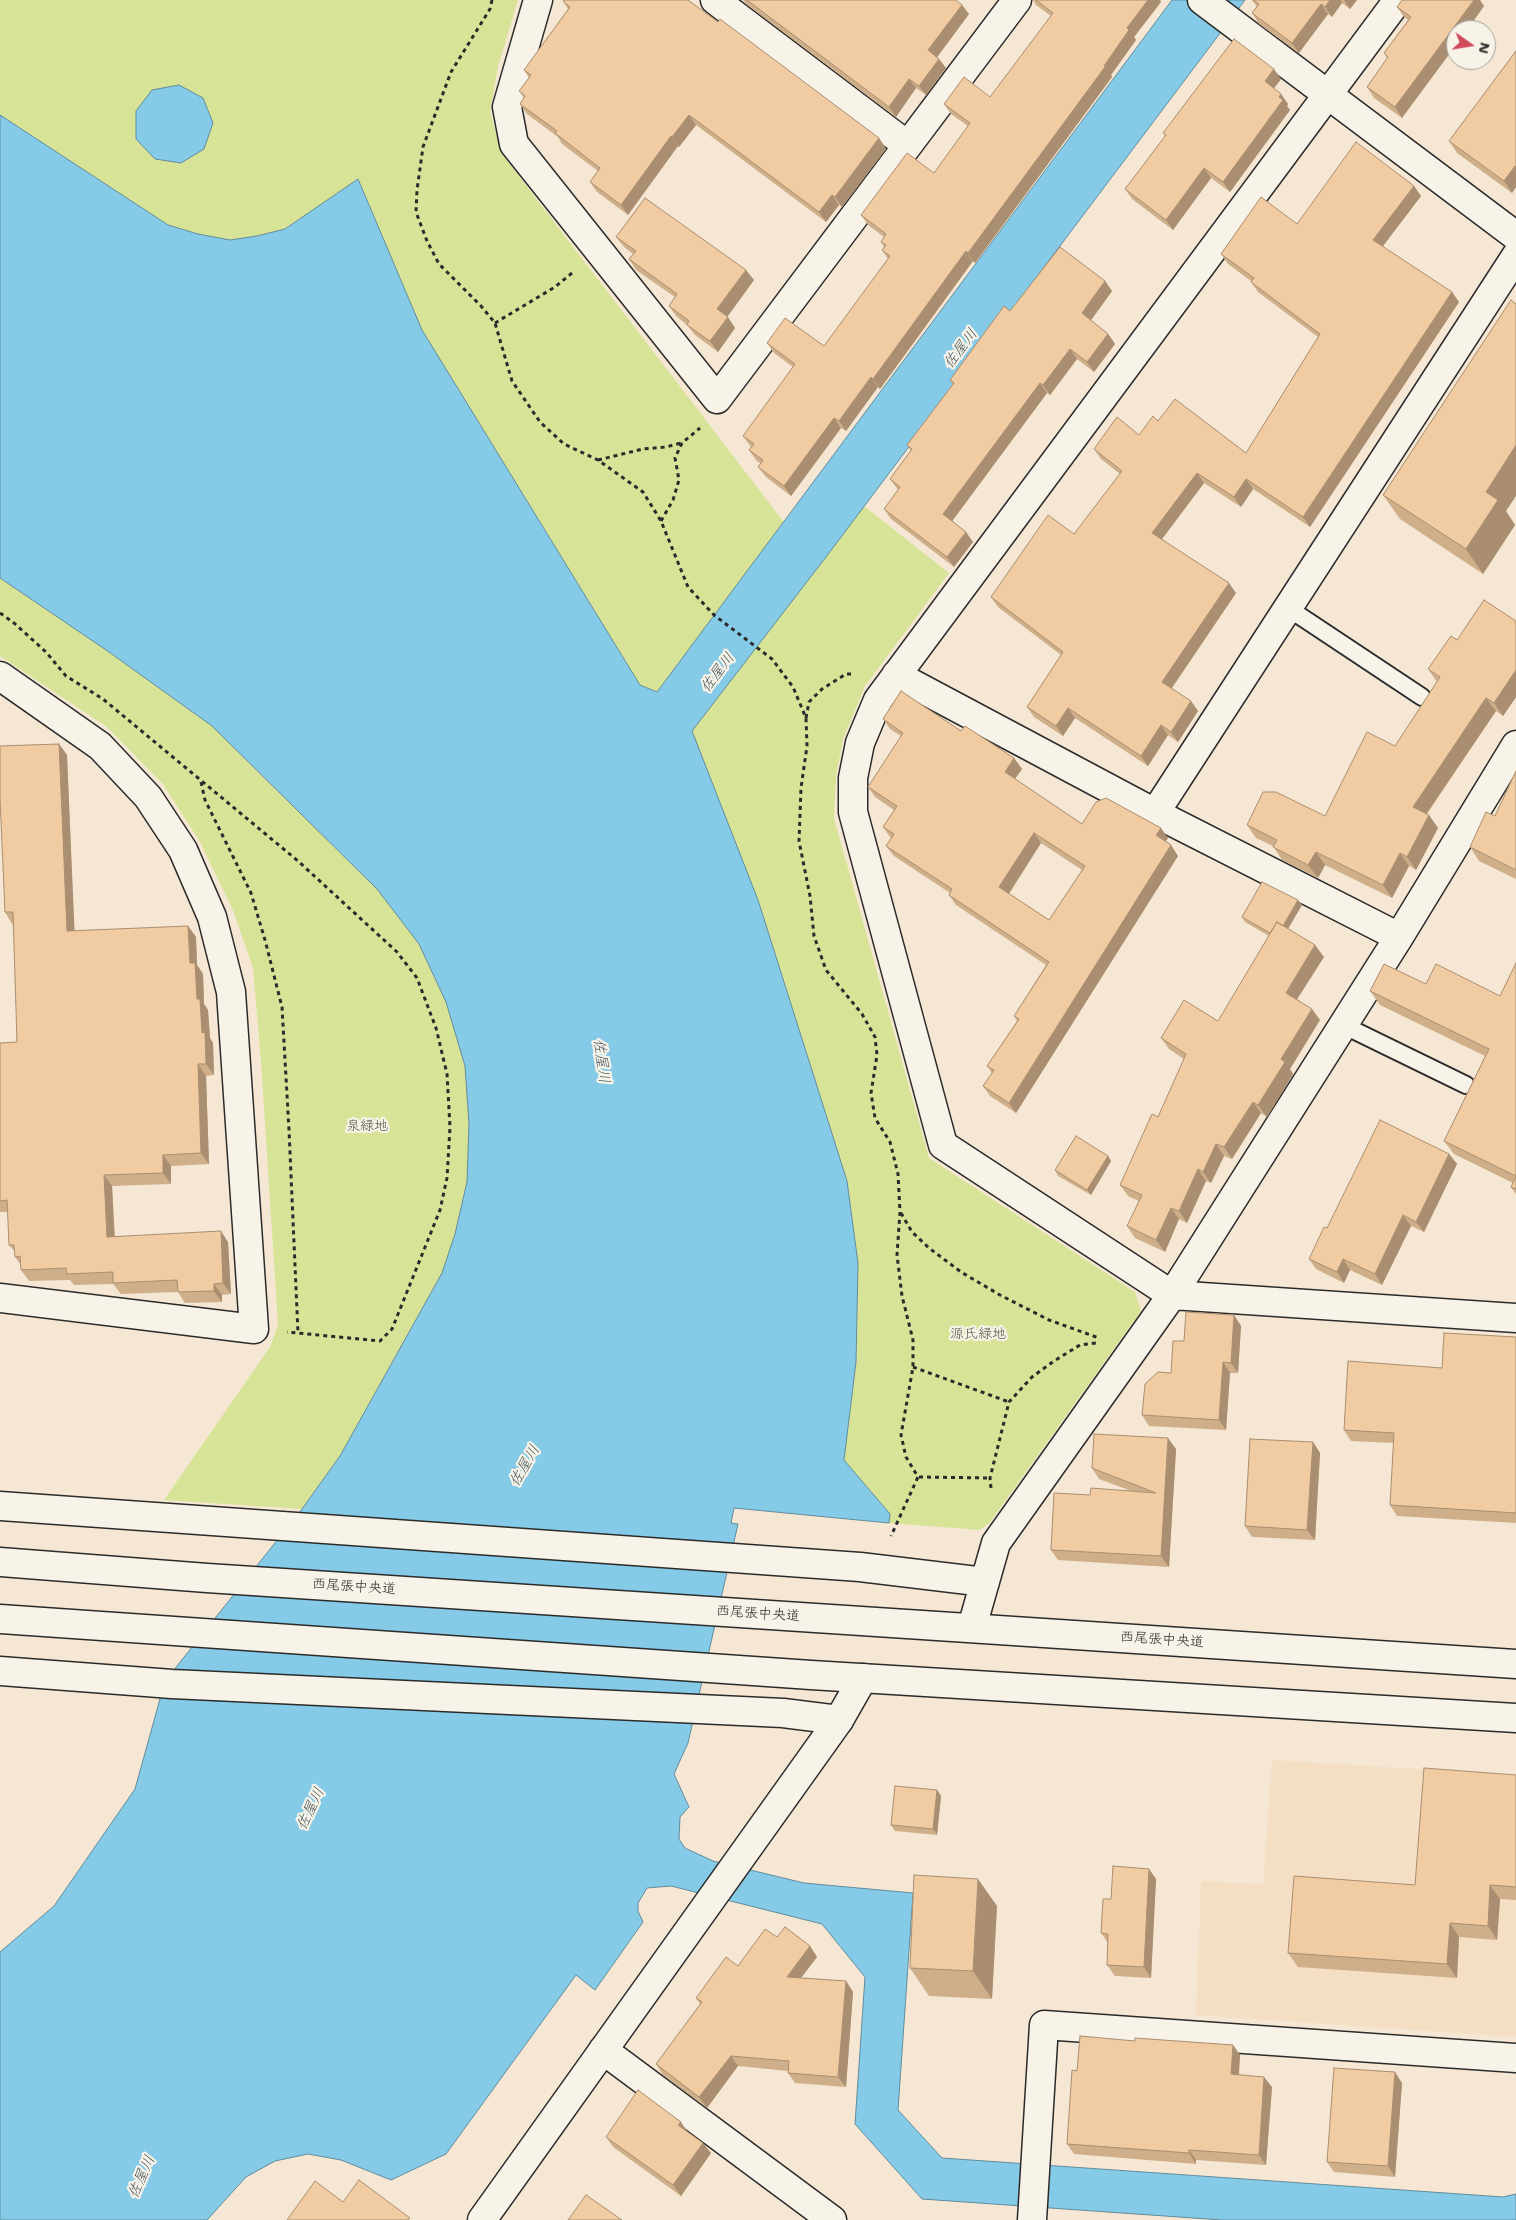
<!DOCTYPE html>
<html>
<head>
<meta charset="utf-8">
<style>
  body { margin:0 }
  #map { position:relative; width:1516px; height:2220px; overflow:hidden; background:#f5e7d3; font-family:"Shantell Sans",sans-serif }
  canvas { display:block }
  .north { position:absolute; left:1446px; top:20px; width:50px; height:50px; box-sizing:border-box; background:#f7f3e8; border:1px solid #a5a39c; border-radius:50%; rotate:103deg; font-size:14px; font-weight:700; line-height:20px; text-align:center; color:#2b2b2b }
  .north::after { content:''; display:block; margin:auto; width:18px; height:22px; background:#d1495b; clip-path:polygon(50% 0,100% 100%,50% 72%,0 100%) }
</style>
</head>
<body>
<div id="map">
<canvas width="1516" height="2220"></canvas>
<div class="north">N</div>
</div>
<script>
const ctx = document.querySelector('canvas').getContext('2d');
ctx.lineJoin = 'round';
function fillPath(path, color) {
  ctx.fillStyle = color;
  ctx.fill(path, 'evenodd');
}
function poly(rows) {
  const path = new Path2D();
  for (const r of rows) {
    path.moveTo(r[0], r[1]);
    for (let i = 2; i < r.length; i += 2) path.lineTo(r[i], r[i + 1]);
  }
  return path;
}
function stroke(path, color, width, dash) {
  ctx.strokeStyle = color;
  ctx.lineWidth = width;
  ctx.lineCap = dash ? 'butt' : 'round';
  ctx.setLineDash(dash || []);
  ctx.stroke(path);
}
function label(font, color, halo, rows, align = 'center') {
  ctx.font = font + ' "Shantell Sans","Klee One",sans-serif';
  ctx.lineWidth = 4.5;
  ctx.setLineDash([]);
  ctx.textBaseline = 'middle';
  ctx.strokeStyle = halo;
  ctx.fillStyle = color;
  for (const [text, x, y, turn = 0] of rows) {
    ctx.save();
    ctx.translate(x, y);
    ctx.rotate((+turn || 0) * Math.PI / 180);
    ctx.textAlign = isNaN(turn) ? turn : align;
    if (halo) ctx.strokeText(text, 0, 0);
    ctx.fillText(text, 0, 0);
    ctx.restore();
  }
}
const built = poly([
  [1272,1760,1516,1775,1516,2037,1196,2015,1201,1881,1263,1884]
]);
const green = poly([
  [0,0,518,0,498,66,490,112,502,154,783,521,826,557,864,506,949,573,865,686,843,739,836,777,834,818,929,1158,1135,1292,1141,1311,990,1522,980,1530,889,1523,890,1514,844,1460,856,1362,858,1263,847,1181,758,900,691,731,657,692,640,685,422,330,358,180,285,229,257,236,230,240,198,234,168,225,0,115],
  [0,578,109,652,212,726,377,889,419,944,446,1002,465,1066,469,1124,467,1182,455,1234,442,1273,340,1456,302,1509,164,1500,270,1347,278,1325,261,1061,253,968,233,910,200,842,163,784,107,727,0,656]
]);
const water = poly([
  [1172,0,1245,0,826,557,692,731,758,900,847,1181,858,1263,856,1362,844,1460,890,1514,889,1523,734,1508,731,1523,738,1524,688,1743,674,1774,689,1807,680,1817,679,1839,685,1848,713,1861,804,1883,913,1893,898,2110,942,2158,1503,2197,1516,2194,1516,2220,1222,2220,922,2199,855,2124,865,1977,822,1924,671,1886,647,1888,638,1903,638,1911,643,1922,595,1990,576,1975,446,2154,391,2180,341,2160,308,2154,275,2161,246,2177,207,2220,0,2220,0,1952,54,1906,135,1789,165,1681,302,1509,340,1456,442,1273,455,1234,467,1182,469,1124,465,1066,446,1002,419,944,377,889,212,726,109,652,0,578,0,115,168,225,198,234,230,240,257,236,285,229,358,179,422,330,640,685,657,692,1172,0],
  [179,85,203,98,213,123,204,149,181,163,155,159,136,139,136,111,152,90,179,85]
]);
const path = poly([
  [492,0,490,9,451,72,423,147,417,190,416,212,427,241,439,264,481,306,495,323,512,381,540,422,564,444,598,460,643,492,661,521,688,587,714,615,772,659,793,687,806,718,807,746,801,788,799,841,810,896,814,936,826,970,862,1014,875,1037,877,1055,871,1093,875,1118,890,1142,898,1174,900,1212,897,1255,902,1296,913,1340,913,1367,901,1435,906,1457,918,1477,891,1536],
  [495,323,555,287,572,273],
  [598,460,643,449,666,447,681,443],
  [661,521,673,500,679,480,675,458,682,443,700,428],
  [0,613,14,623,46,652,66,676,103,699,298,861,397,952,417,978,436,1028,447,1074,450,1127,447,1178,440,1210,392,1329,380,1341,287,1332],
  [806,718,809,702,822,689,846,674,855,674],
  [201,782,205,800,251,893,265,940,282,1007,289,1130,298,1333],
  [901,1213,912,1232,929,1248,961,1272,1000,1295,1049,1320,1099,1338],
  [913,1367,1009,1402],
  [919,1477,990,1478],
  [991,1488,990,1478,1009,1402,1032,1377,1054,1361,1080,1345,1096,1343]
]);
const service = poly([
  [1288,608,1422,697],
  [1343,1025,1466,1085]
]);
const minor = poly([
  [538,0,507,107,514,144,717,399,1017,0],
  [715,0,907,145],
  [1398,0,878,700,860,743,853,778,853,812,943,1145,1172,1295,1516,1318],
  [896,675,1155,813,1399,937],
  [0,676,100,746,148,797,183,850,212,917,231,992,254,1329,0,1298],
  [1155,813,1516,256],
  [0,1506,860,1567,985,1582],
  [972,1627,996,1543,1172,1295,1399,937,1516,745],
  [0,1671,172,1684,783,1713,839,1720],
  [603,2050,832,2220],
  [1032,2220,1044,2025,1516,2058]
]);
const tertiary = poly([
  [1202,0,1516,236],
  [482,2220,839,1720,863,1678]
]);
const primary = poly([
  [0,1562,207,1578,1516,1664],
  [0,1619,811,1675,1516,1718]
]);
const wall = poly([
  [743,0,956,0,969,14,937,57,946,68,926,95,916,88,896,117,746,4],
  [1033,0,1160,0,1161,2,1134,37,1136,40,1111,75,1112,77,975,263,973,261,880,389,878,387,846,431,841,428,791,496,766,477,758,467,761,464,756,460,749,450,751,447,743,436,793,367,774,353,767,343,824,346,888,259,882,250,884,247,881,242,884,237,868,225,861,215,934,173,968,126,951,114,944,104,990,97,1051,16,1036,5],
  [1252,0,1357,0,1350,9,1342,3,1332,17,1328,14,1299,53,1259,24,1252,13,1257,7],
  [563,1,879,138,886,149,842,207,839,205,826,222,696,125,679,147,678,146,628,215,597,192,590,182,598,171,562,144,558,137,527,114,520,104,524,98,519,91,529,78,524,70,568,9],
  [1484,6,1467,30,1456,30,1402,118,1374,98,1367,87,1387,58,1384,53,1408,20,1404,17,1397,7],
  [1516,51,1516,187,1512,193,1457,153,1449,141],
  [1281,79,1274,88,1281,94,1288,104,1287,106,1290,110,1230,192,1211,178,1173,230,1132,199,1125,189,1165,136,1163,133],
  [1414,186,1421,196,1382,247,1452,292,1459,302,1310,527,1253,489,1241,507,1204,483,1162,539,1236,593,1172,688,1198,711,1178,742,1168,735,1148,766,1075,718,1063,736,1034,717,1027,707,1061,655,998,607,991,597,1074,534,1120,474,1101,459,1094,449,1139,435,1158,421,1246,453,1318,337,1258,292,1251,282,1251,281,1228,264,1221,254,1297,224],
  [616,237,754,280,727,317,735,328,718,352,695,335,687,325,676,316,669,306,675,297,636,270,629,259,633,254,624,247],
  [1105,281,1112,291,1091,320,1108,334,1115,344,1094,372,1077,359,1050,395,1047,393,952,521,973,542,954,567,891,519,884,509,898,490,890,479,911,451,907,445,953,384,950,380,1010,311],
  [1383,495,1506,511,1515,525,1483,574,1400,519],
  [1516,621,1516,697,1503,716,1496,711,1427,814,1438,828,1416,870,1409,866,1392,898,1325,865,1318,878,1282,860,1273,846,1256,838,1247,825,1325,816,1395,746,1437,682,1428,669,1457,640],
  [883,719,961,731,1014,758,1022,769,1015,779,1082,824,1168,838,1165,842,1178,856,1016,1113,990,1096,983,1086,992,1073,987,1066,1017,1021,1014,1016,1046,965,956,905,949,895,950,893,894,856,886,846,892,838,890,837,883,827,894,810,875,797,868,787,901,736,890,729],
  [1041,843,1082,870,1049,920,1009,894],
  [59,744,67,755,74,931,188,926,196,937,197,965,203,974,204,1004,208,1010,210,1038,213,1043,214,1075,206,1076,209,1164,171,1166,171,1184,112,1186,115,1236,228,1242,231,1294,222,1295,222,1302,185,1303,178,1292,121,1294,113,1284,74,1285,70,1280,29,1281,21,1270,21,1265,15,1257,15,1252,9,1245,8,1212,0,1212,0,1043,17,1042,14,924,12,924,5,912],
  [1516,771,1516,879,1479,861,1470,847,1495,816],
  [1298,900,1302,905,1288,929,1324,957,1297,999,1320,1020,1290,1069,1293,1074,1267,1117,1261,1113,1232,1159,1224,1156,1211,1183,1206,1181,1187,1223,1179,1219,1165,1252,1135,1238,1127,1226,1139,1201,1128,1196,1120,1185,1158,1117,1184,1059,1169,1049,1161,1038,1218,1021,1269,936,1245,922,1242,917],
  [1516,963,1516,1194,1511,1187,1513,1183,1454,1154,1444,1141,1485,1056,1380,1005,1370,991,1426,984,1500,996],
  [1449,1154,1457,1164,1424,1232,1411,1226,1382,1285,1350,1270,1344,1283,1316,1269,1309,1259,1327,1228],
  [1108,1156,1111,1161,1091,1195,1058,1176,1055,1170],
  [1234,1315,1241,1326,1238,1373,1230,1373,1226,1430,1149,1426,1142,1415,1171,1373,1184,1341],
  [1516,1337,1516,1523,1397,1516,1390,1505,1394,1443,1351,1441,1344,1430,1442,1368],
  [1313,1442,1320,1453,1315,1540,1252,1537,1245,1526],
  [1176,1449,1169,1567,1058,1560,1051,1550,1090,1495,1131,1491,1099,1479,1092,1468],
  [1516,1775,1516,1900,1500,1899,1497,1940,1459,1937,1457,1978,1298,1967,1288,1953,1415,1885],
  [937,1790,941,1796,937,1835,895,1831,891,1825],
  [1149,1869,1156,1879,1151,1978,1115,1976,1107,1965,1108,1943,1101,1933,1111,1899],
  [997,1906,992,1999,929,1996,910,1968],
  [777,1937,810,1946,817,1957,801,1978,846,1981,853,1992,846,2087,795,2083,788,2073,788,2071,738,2066,707,2108,663,2075,656,2064,700,2004,696,1998,738,1966],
  [1135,2041,1233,2045,1240,2055,1239,2075,1272,2087,1266,2165,1196,2160,1196,2164,1074,2154,1067,2144,1077,2071],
  [1402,2083,1395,2177,1334,2172,1327,2162],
  [606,2137,711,2153,681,2196,613,2147]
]);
const shadedWall = poly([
  [1148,0,1160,0,1161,2,1134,37,1136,40,1111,75,1112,77,975,263,968,253,1104,66,1127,28],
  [1330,0,1341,0,1342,3,1332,17,1325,7],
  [1344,0,1357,0,1350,9],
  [1474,0,1480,0,1484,6,1467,30,1456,30,1456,45,1402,118,1395,107],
  [1321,4,1328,14,1299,53,1292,43],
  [962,5,969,14,935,60,928,50],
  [939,59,946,68,926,95,919,86],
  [1274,69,1281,79,1272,91,1265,81],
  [909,79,916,88,896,117,889,107],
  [1281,94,1288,104,1287,106,1290,110,1230,192,1223,182],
  [689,115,696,125,679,147,672,137],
  [671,136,678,146,628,215,621,205],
  [879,138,886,149,842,207,835,197],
  [1515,166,1516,168,1516,187,1512,193,1504,181],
  [1204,168,1211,178,1173,230,1166,220],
  [1414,186,1421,196,1380,250,1373,240],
  [832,195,839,205,826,222,819,212],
  [966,251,973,261,880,389,873,379],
  [746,270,754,280,725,320,717,309],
  [1105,281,1112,291,1089,323,1082,313],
  [1452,292,1459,302,1310,527,1303,517],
  [728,317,735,328,718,352,710,341],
  [1108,334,1115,344,1094,372,1087,362],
  [1070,349,1077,359,1050,395,1043,385],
  [871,377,878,387,846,431,839,421],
  [1040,383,1047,393,950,524,943,514],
  [834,418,841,428,791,496,784,486],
  [1516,445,1516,496,1506,511,1515,525,1483,574,1466,549,1486,492],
  [1197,473,1204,483,1159,543,1152,533],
  [1246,479,1253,489,1241,507,1234,497],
  [966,532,973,542,954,567,947,557],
  [1229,583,1236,593,1169,692,1162,682],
  [1516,670,1516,697,1503,716,1494,703],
  [1486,698,1496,711,1422,820,1413,807],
  [1191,701,1198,711,1178,742,1171,732],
  [1068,708,1075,718,1063,736,1056,726],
  [1161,725,1168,735,1148,766,1141,756],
  [59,744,67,755,75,942,67,931],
  [1014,758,1022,769,1012,783,1005,772],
  [1429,815,1438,828,1416,870,1407,857],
  [1161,828,1168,838,1163,845,1156,835],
  [1034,833,1041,843,1006,898,999,887],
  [1171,845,1178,856,1016,1113,1009,1103],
  [1316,852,1325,865,1318,878,1308,865],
  [1400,853,1409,866,1392,898,1383,885],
  [1298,900,1302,905,1280,942,1276,937],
  [188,926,196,937,197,965,203,974,204,1004,208,1010,210,1038,213,1043,214,1075,206,1064,197,999,190,963],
  [1315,945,1324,957,1294,1004,1286,993],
  [1312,1009,1320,1020,1290,1069,1293,1074,1267,1117,1258,1105,1281,1059],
  [198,1064,206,1076,209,1164,201,1153],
  [1253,1102,1261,1113,1232,1159,1224,1147],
  [1216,1144,1224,1156,1211,1183,1203,1172],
  [1449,1154,1457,1164,1424,1232,1416,1222],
  [163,1155,171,1166,171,1184,163,1173],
  [1108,1156,1111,1161,1091,1195,1087,1190],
  [1198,1169,1206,1181,1187,1223,1179,1211],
  [104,1175,112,1186,115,1248,107,1237],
  [1171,1208,1179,1219,1165,1252,1156,1240],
  [1403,1215,1411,1226,1382,1285,1375,1274],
  [221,1231,228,1242,231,1294,223,1283],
  [1343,1259,1350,1270,1344,1283,1337,1272],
  [214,1284,222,1295,222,1302,214,1291],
  [1234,1315,1241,1326,1238,1373,1231,1363],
  [1223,1362,1230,1373,1226,1430,1219,1420],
  [1168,1438,1176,1449,1169,1567,1161,1556],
  [1313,1442,1320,1453,1315,1540,1307,1530],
  [937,1790,941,1796,937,1835,933,1829],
  [1149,1869,1156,1879,1151,1978,1144,1967],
  [978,1879,997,1906,992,1999,973,1971],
  [1490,1885,1500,1899,1497,1940,1488,1926],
  [1450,1923,1459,1937,1457,1978,1447,1964],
  [810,1946,817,1957,794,1987,787,1977],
  [846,1981,853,1992,846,2087,838,2077],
  [1233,2045,1240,2055,1238,2084,1231,2074],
  [731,2056,738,2066,707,2108,699,2097],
  [1395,2072,1402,2083,1395,2177,1388,2166],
  [1264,2077,1272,2087,1266,2165,1259,2155],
  [681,2122,688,2133,678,2125],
  [703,2143,711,2153,681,2196,673,2185],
  [1189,2150,1196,2160,1196,2164,1189,2153]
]);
const building = poly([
  [564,0,688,0,718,22,720,19,879,138,835,197,832,195,819,212,689,115,672,137,671,136,621,205,590,182,600,168,555,133,557,131,520,104,525,96,519,91,531,75,524,70,570,7,563,1,564,0],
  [747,0,956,0,962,5,928,50,939,59,919,86,909,79,889,107,747,0],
  [1036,0,1148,0,1127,28,1129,30,1104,66,1105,67,968,253,966,251,873,379,871,377,839,421,834,418,784,486,758,467,763,460,749,450,754,444,743,436,795,364,767,343,785,318,824,346,890,256,882,250,886,245,881,242,886,234,861,215,907,153,934,173,970,123,944,104,964,77,990,97,1053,13,1036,0],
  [1253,0,1330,0,1325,7,1321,4,1292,43,1252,13,1259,4,1253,0],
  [1402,0,1474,0,1395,107,1367,87,1388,57,1384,53,1411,17,1397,7,1402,0],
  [1234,39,1274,69,1265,81,1281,94,1279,97,1283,100,1223,182,1204,168,1166,220,1125,189,1166,135,1163,133,1234,39],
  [1516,51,1516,167,1515,166,1504,181,1449,141,1516,51],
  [1356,142,1414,186,1373,240,1452,292,1303,517,1246,479,1234,497,1197,473,1152,533,1229,583,1162,682,1191,701,1171,732,1161,725,1141,756,1068,708,1056,726,1027,707,1063,652,991,597,1048,515,1074,534,1122,471,1094,449,1117,417,1139,435,1153,416,1158,421,1175,399,1246,453,1320,334,1251,282,1254,278,1221,254,1261,197,1297,224,1356,142],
  [645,198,746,270,717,309,728,317,710,341,687,325,689,321,669,306,677,294,629,259,636,251,616,237,645,198],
  [1060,247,1105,281,1082,313,1108,334,1087,362,1070,349,1043,385,1040,383,943,514,966,532,947,557,884,509,900,487,890,479,912,449,907,445,954,383,950,380,1004,306,1010,311,1060,247],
  [1511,300,1516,304,1516,445,1486,492,1498,500,1466,549,1383,495,1511,300],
  [1484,600,1516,621,1516,670,1494,703,1486,698,1413,807,1429,815,1407,857,1400,853,1383,885,1316,852,1308,865,1273,847,1277,840,1247,825,1263,792,1276,792,1325,816,1367,732,1395,746,1440,677,1428,669,1451,636,1457,640,1484,600],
  [901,691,961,731,965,726,1014,758,1005,772,1082,824,1096,802,1106,798,1161,828,1156,835,1171,845,1009,1103,983,1086,994,1070,987,1066,1019,1019,1014,1016,1049,962,949,895,952,889,886,846,894,834,883,827,897,806,868,787,903,733,883,719,901,691],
  [1034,833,1085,866,1049,920,999,887,1034,833],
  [59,744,67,931,188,926,190,963,195,963,197,999,200,999,202,1033,205,1032,206,1064,198,1064,201,1153,163,1155,163,1173,104,1175,107,1237,221,1231,223,1283,214,1284,214,1291,178,1292,177,1280,113,1283,113,1272,67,1274,66,1268,21,1270,20,1256,15,1257,14,1245,9,1245,7,1200,0,1201,0,1043,17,1042,13,912,5,912,0,798,0,746,59,744],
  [1516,771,1516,870,1470,847,1486,812,1495,816,1516,771],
  [1262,882,1298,900,1283,926,1277,922,1270,933,1242,917,1262,882],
  [1277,922,1315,945,1286,993,1312,1009,1281,1059,1285,1062,1258,1105,1253,1102,1224,1147,1216,1144,1203,1172,1198,1169,1179,1211,1171,1208,1156,1240,1127,1226,1142,1195,1120,1185,1152,1114,1158,1117,1186,1054,1161,1038,1184,1000,1218,1021,1277,922],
  [1516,963,1516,1176,1444,1141,1489,1049,1370,991,1384,964,1426,984,1436,964,1500,996,1516,963],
  [1380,1120,1449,1154,1416,1222,1403,1215,1375,1274,1343,1259,1337,1272,1309,1259,1324,1227,1327,1228,1380,1120],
  [1076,1136,1108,1156,1087,1190,1055,1170,1076,1136],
  [1516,1176,1516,1189,1511,1187,1516,1176],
  [1186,1312,1234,1315,1231,1363,1223,1362,1219,1420,1142,1415,1145,1384,1158,1372,1171,1373,1173,1341,1184,1341,1186,1312],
  [1444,1333,1516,1337,1516,1513,1390,1505,1394,1433,1344,1430,1348,1361,1442,1368,1444,1333],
  [1094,1434,1168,1438,1161,1556,1051,1550,1054,1493,1090,1495,1091,1488,1156,1493,1092,1468,1094,1434],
  [1250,1439,1313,1442,1307,1530,1245,1526,1250,1439],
  [1424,1768,1516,1775,1516,1887,1490,1885,1488,1926,1450,1923,1447,1964,1288,1953,1294,1876,1415,1885,1424,1768],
  [895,1786,937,1790,933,1829,891,1825,895,1786],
  [1113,1866,1149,1869,1144,1967,1107,1965,1108,1934,1101,1933,1103,1899,1111,1899,1113,1866],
  [914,1875,978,1879,973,1971,910,1968,914,1875],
  [785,1927,810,1946,787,1977,846,1981,838,2077,788,2073,789,2061,731,2056,699,2097,656,2064,702,2002,696,1998,726,1957,738,1966,765,1929,777,1937,785,1927],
  [1080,2036,1135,2041,1135,2038,1233,2045,1231,2074,1264,2077,1259,2155,1189,2150,1189,2153,1067,2144,1072,2070,1077,2071,1080,2036],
  [1334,2068,1395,2072,1388,2166,1327,2162,1334,2068],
  [638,2090,681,2122,678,2125,703,2143,673,2185,606,2137,638,2090],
  [359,2180,410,2218,408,2220,287,2220,315,2181,343,2202,359,2180],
  [586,2195,622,2220,568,2220,586,2195]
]);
const parkNames = [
  ["泉緑地",367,1126],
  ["源氏緑地",978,1334]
];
const streetNames = [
  ["西尾張中央道",354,1587,4],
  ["西尾張中央道",758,1614,4],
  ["西尾張中央道",1162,1640,4]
];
const waterNames = [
  ["佐屋川",961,349,-53],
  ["佐屋川",718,673,-53],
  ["佐屋川",601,1061,82],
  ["佐屋川",525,1466,-60],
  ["佐屋川",311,1809,-64],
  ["佐屋川",142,2177,-66]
];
fillPath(built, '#f4dfc4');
fillPath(green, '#d7e396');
fillPath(water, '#85cbe7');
stroke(water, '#618b9c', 1);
stroke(service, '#2b2b2b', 20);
stroke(minor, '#2b2b2b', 31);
stroke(tertiary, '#2b2b2b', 31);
stroke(primary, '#2b2b2b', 31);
stroke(path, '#2b2b2b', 3, [4, 4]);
stroke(service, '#f7f3e8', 16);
stroke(minor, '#f7f3e8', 28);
stroke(tertiary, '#f7f3e8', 28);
stroke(primary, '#f7f3e8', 28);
fillPath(wall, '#cfaf8a');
fillPath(shadedWall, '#a98e71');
fillPath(building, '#f1cba1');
stroke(building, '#a98e71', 1);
label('14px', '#565946', '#f7f3e8', parkNames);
label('14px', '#2b2b2b', '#f7f3e8', streetNames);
label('italic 15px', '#42535a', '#f7f3e8', waterNames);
</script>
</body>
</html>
